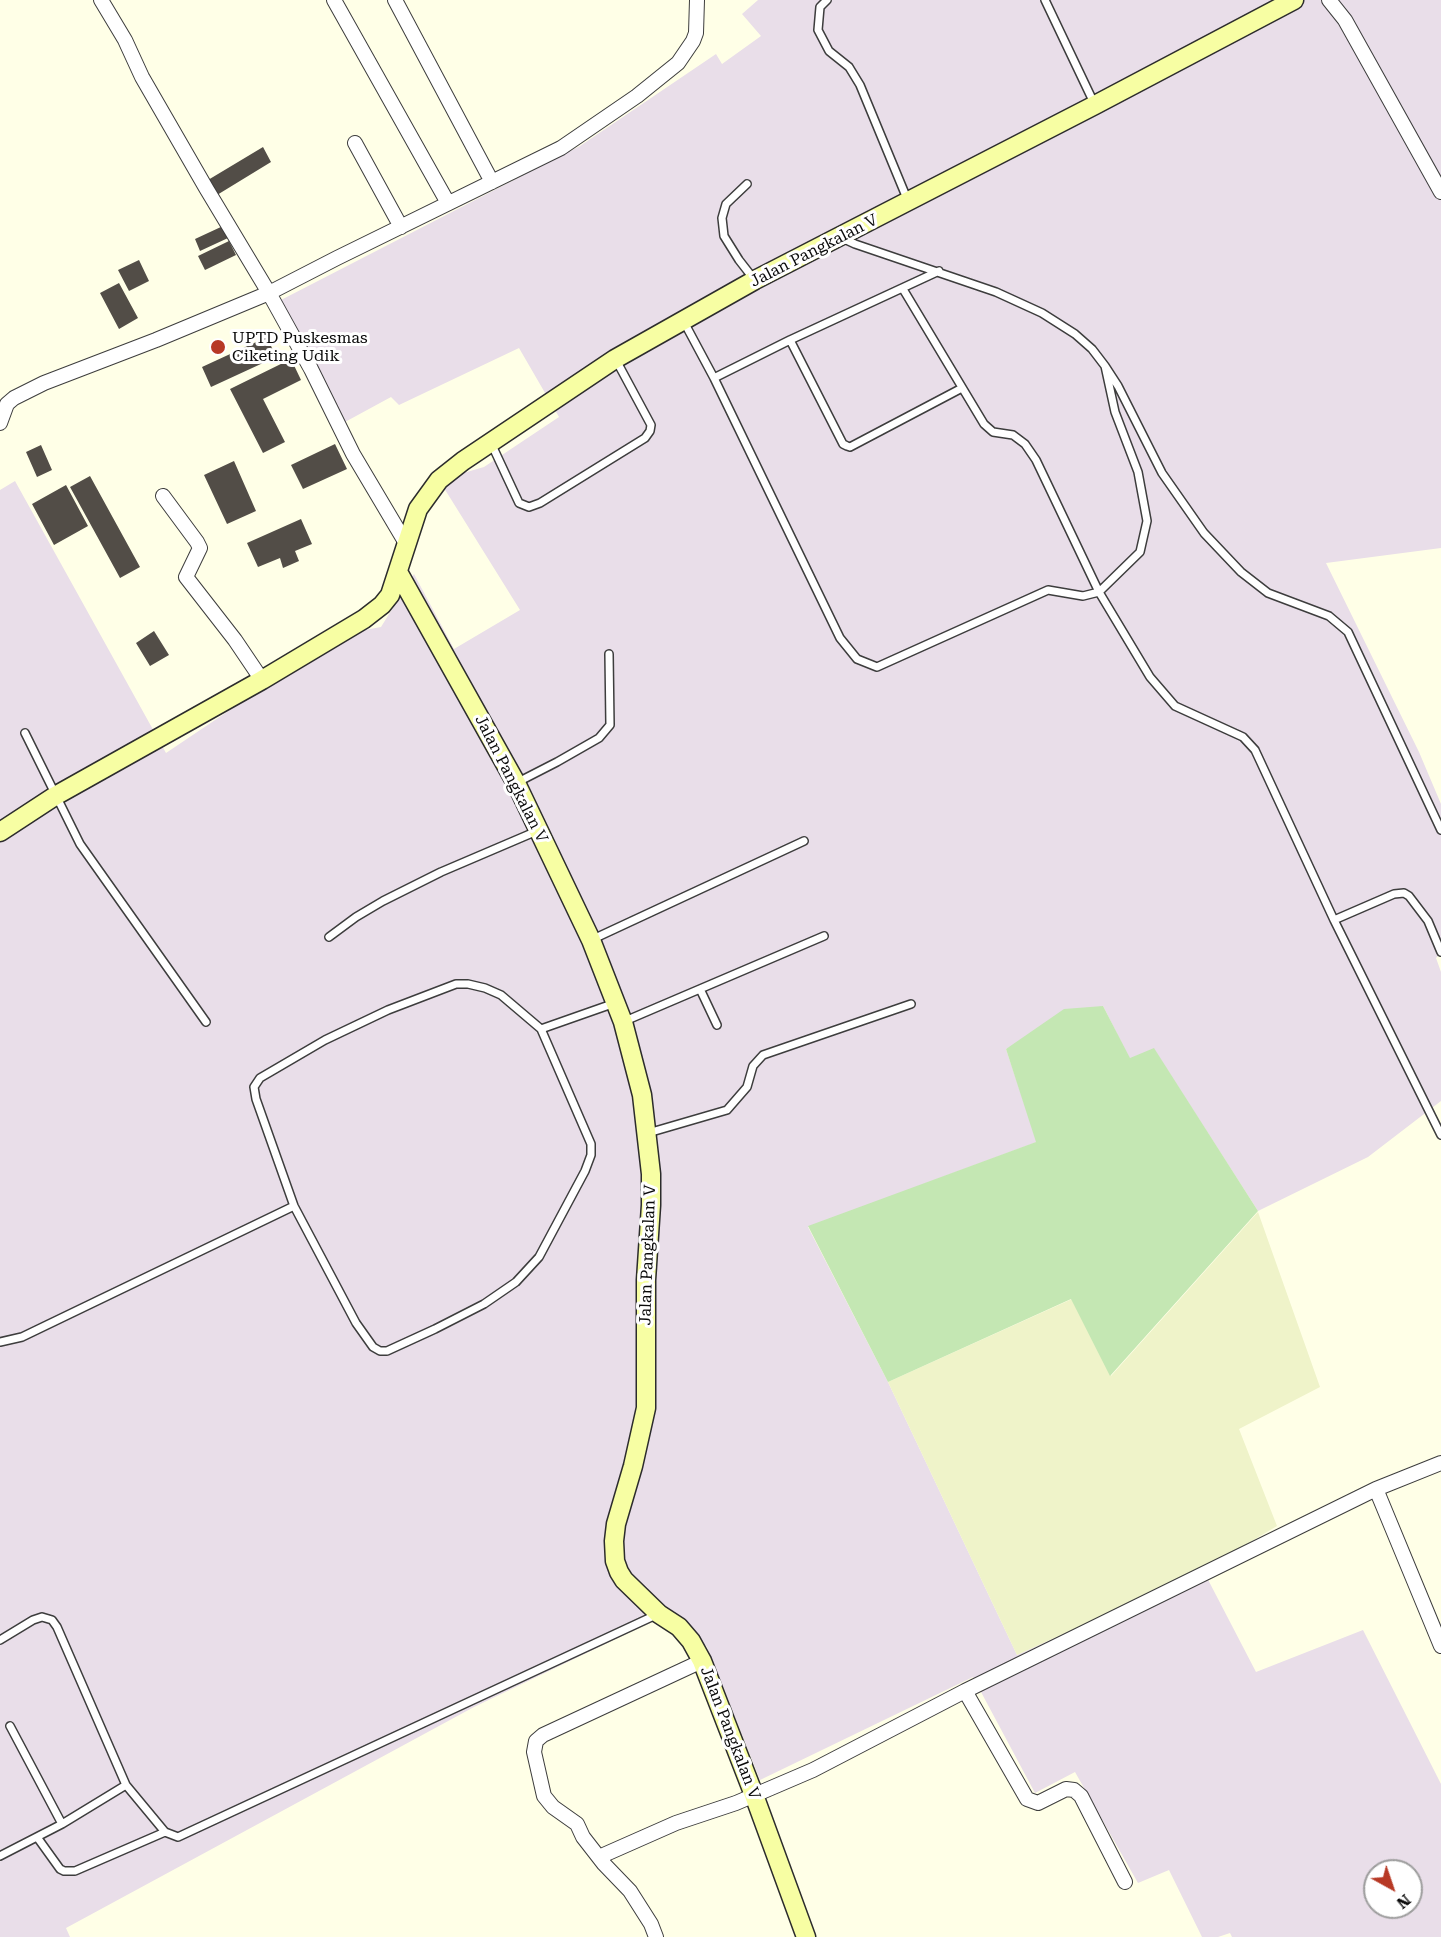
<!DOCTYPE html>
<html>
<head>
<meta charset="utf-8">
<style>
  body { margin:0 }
  #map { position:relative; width:1441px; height:1937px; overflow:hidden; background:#ffffe7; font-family:"Roboto Serif",serif }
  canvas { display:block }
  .north { position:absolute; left:1363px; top:1859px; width:60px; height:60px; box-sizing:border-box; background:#fff; border:2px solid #9d9d9d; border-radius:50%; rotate:140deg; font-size:16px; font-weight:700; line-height:24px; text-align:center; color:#0a0a0a }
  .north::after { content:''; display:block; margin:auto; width:21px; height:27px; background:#b73925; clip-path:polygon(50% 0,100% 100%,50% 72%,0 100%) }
</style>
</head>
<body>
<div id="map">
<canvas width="1441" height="1937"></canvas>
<div class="north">N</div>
</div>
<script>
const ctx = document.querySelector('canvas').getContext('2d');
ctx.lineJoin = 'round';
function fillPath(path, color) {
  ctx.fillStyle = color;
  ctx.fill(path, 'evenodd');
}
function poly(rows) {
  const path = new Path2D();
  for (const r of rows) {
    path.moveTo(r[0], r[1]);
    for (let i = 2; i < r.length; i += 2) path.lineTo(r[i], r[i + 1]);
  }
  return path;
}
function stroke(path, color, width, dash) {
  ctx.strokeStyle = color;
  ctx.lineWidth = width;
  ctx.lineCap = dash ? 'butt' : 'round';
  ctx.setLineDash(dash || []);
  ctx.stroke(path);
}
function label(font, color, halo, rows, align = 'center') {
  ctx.font = font + ' "Roboto Serif",serif';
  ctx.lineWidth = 6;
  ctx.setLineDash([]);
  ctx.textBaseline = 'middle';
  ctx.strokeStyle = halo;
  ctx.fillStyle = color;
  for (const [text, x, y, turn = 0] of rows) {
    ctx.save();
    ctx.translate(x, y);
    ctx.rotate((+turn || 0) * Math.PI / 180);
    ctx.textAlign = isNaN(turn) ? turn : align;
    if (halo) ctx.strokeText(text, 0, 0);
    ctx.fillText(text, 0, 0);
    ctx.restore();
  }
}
const industrial = poly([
  [758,0,1441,0,1441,548,1326,563,1419,752,1441,804,1441,953,1436,958,1441,972,1441,1101,1368,1157,1258,1211,1154,1049,1130,1059,1103,1006,1006,1049,1037,1142,808,1227,888,1382,1017,1655,1203,1570,1256,1672,1363,1630,1441,1784,1441,1937,1232,1937,1230,1933,1218,1937,1202,1937,1169,1870,1138,1883,1075,1772,1035,1793,973,1677,760,1780,707,1647,674,1611,474,1707,66,1928,70,1937,0,1937,0,490,15,481,166,753,343,634,381,627,414,574,454,649,520,610,439,480,484,467,559,417,519,348,399,405,391,397,345,422,281,300,580,146,716,54,722,64,761,36,742,14],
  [1375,1871,1411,1871,1411,1907,1375,1907]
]);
const farmland = poly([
  [1258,1212,1320,1387,1239,1429,1277,1526,1203,1570,1017,1655,888,1382,1072,1299,1111,1376]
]);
const green = poly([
  [1103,1006,1130,1058,1154,1048,1258,1211,1110,1376,1071,1299,888,1382,808,1226,1036,1142,1006,1049,1064,1009]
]);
const building = poly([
  [263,147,271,162,217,195,208,180],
  [223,226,228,238,200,251,195,239],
  [229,241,236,255,205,270,198,256],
  [139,260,149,281,129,291,118,270],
  [119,283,138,318,119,329,100,293],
  [267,337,276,357,211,387,202,367],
  [291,359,301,380,263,399,285,442,263,453,230,389],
  [335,444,347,469,303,489,291,465],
  [41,445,52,470,37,477,26,452],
  [234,461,256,511,227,524,204,475],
  [90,476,140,567,120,578,70,487],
  [66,485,88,526,54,545,32,504],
  [301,519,312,544,295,551,299,561,283,568,280,558,258,567,247,543],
  [154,631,169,655,150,666,136,643]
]);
const lane = poly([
  [827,0,820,7,818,30,829,51,849,67,860,85,908,201],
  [1045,0,1094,103],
  [747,184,726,204,722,218,724,236,739,260,753,278],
  [842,238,855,244,996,292,1042,313,1075,334,1092,349,1105,366,1118,386,1162,473,1204,533,1241,572,1268,593,1329,616,1348,632,1441,830],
  [939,271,790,340,843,444,847,446,850,447,962,388],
  [684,322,714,378,840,638,857,659,877,667,1048,590,1083,596,1099,592,1036,460,1025,444,1013,435,993,432,984,424,903,289],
  [1105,366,1115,412,1138,472,1147,521,1140,552,1099,592,1150,677,1175,706,1243,737,1255,750,1334,920,1441,1135],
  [714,378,790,340],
  [491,443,519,503,529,507,540,503,645,438,650,431,651,425,616,360],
  [25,733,80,844,206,1022],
  [518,782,557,762,599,738,610,725,609,654],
  [1334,920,1394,894,1404,893,1409,896,1428,921,1441,952],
  [329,937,356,917,383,901,441,872,537,831],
  [591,940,804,841],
  [700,989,717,1025],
  [625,1021,824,936],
  [541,1029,591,1144,591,1155,585,1171,539,1257,516,1282,484,1304,435,1329,387,1351,380,1351,373,1347,356,1323,294,1206,256,1099,254,1087,260,1078,325,1040,388,1010,456,984,468,984,485,988,501,995,541,1029,615,1003],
  [648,1133,727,1110,747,1087,753,1066,763,1055,911,1004],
  [0,1342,22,1337,294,1206],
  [0,1640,33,1620,42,1617,52,1620,57,1627,126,1785,165,1832,178,1837,658,1614],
  [10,1726,62,1824],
  [37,1837,60,1869,64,1871,75,1871,165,1832],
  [0,1856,62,1824,126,1785]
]);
const street = poly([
  [101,0,125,40,142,77,206,188,269,293,311,369,353,454,407,545],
  [334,0,448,203],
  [395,0,492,182],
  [1329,0,1345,20,1441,192],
  [355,143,401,227],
  [0,423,7,404,14,398,44,383,156,340,269,293,337,258,561,148,637,96,678,63,693,41,696,33,697,0],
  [163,496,197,542,200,548,186,577,235,640,262,680],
  [1376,1489,1441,1646],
  [965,1691,1027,1799,1038,1803,1066,1789,1074,1790,1081,1796,1125,1882],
  [599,1857,676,1823,736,1803,813,1770,965,1691,1376,1489,1441,1463],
  [656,1937,651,1924,630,1891,604,1864,583,1837,577,1824,553,1807,544,1796,534,1752,536,1741,543,1735,702,1661]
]);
const secondary = poly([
  [398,572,516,783,591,940,623,1022,642,1095,651,1174,651,1205,646,1280,646,1408,633,1466,616,1524,614,1541,615,1561,619,1572,624,1580,659,1614,679,1627,691,1641,702,1661,754,1795,806,1937],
  [0,832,55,796,262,680,364,619,382,605,390,595,418,509,439,480,463,461,615,359,755,280,1095,105,1294,0]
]);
const markers = [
  [218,347,8,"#b73925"]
];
const streetNames = [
  ["Jalan Pangkalan V",814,251,-27],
  ["Jalan Pangkalan V",511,779,63],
  ["Jalan Pangkalan V",648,1255,-88],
  ["Jalan Pangkalan V",730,1733,69]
];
const poiNames = [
  ["UPTD Puskesmas",232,338],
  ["Ciketing Udik",232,356]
];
fillPath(industrial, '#e9dee9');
fillPath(farmland, '#eff3c9');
fillPath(green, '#c4e7b3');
fillPath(building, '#524d47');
stroke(lane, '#3d3d3d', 10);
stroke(street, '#3d3d3d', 16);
stroke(secondary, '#2c2c2c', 21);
stroke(lane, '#fff', 7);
stroke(street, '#fff', 14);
stroke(secondary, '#f7fea3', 18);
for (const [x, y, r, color] of markers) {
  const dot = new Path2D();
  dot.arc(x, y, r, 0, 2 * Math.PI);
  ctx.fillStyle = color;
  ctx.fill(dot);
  stroke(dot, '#fff', 2);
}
label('16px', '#0a0a0a', '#fff', streetNames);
label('16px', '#0a0a0a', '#fff', poiNames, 'left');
</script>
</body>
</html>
